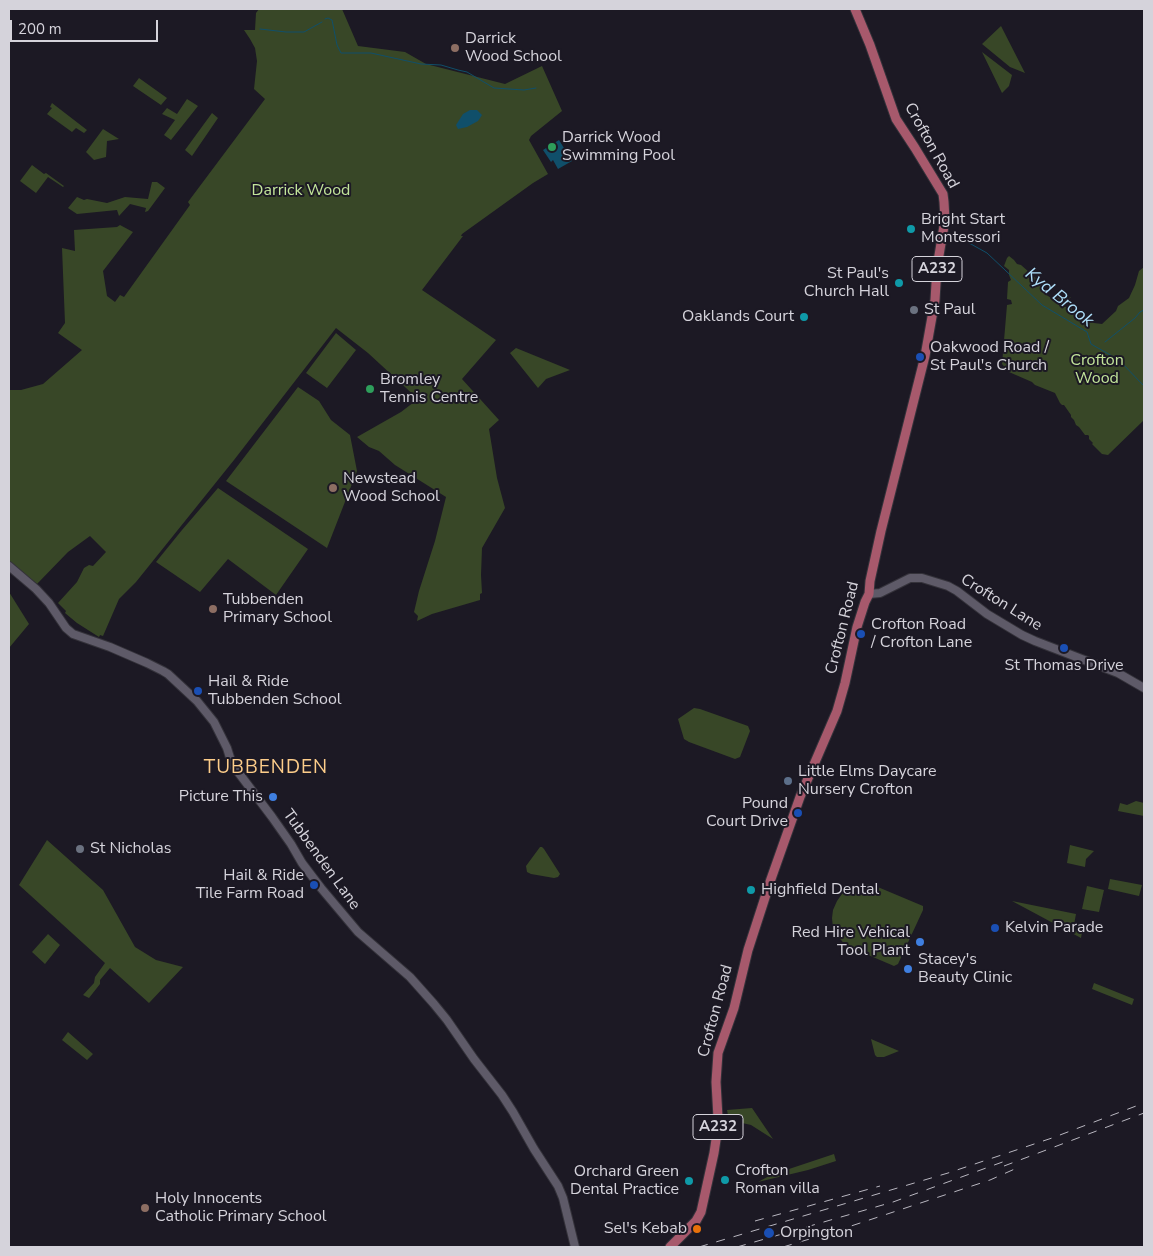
<!DOCTYPE html>
<html>
<head>
<meta charset="utf-8">
<style>
  body { margin:0 }
  #map { position:relative; width:1153px; height:1256px; overflow:hidden; background:#1c1924; font-family:"Nunito Sans",sans-serif }
  canvas { display:block }
  .frame { position:absolute; inset:0; border:10px solid #d5d3db; pointer-events:none }
  .scale { position:absolute; left:10px; top:20px; width:148px; height:22px; box-sizing:border-box; border:2px solid #d5d3db; border-top:0; padding-left:6px; font-size:15px; line-height:18px; white-space:nowrap; color:#d5d3db; -webkit-text-stroke:4px #1c1924; paint-order:stroke }
</style>
</head>
<body>
<div id="map">
<canvas width="1153" height="1256"></canvas>
<div class="frame"></div>
<div class="scale">200 m</div>
</div>
<script>
const ctx = document.querySelector('canvas').getContext('2d');
ctx.lineJoin = 'round';
function fillPath(path, color) {
  ctx.fillStyle = color;
  ctx.fill(path, 'evenodd');
}
function poly(rows) {
  const path = new Path2D();
  for (const r of rows) {
    path.moveTo(r[0], r[1]);
    for (let i = 2; i < r.length; i += 2) path.lineTo(r[i], r[i + 1]);
  }
  return path;
}
function stroke(path, color, width, dash) {
  ctx.strokeStyle = color;
  ctx.lineWidth = width;
  ctx.lineCap = dash ? 'butt' : 'round';
  ctx.setLineDash(dash || []);
  ctx.stroke(path);
}
function label(font, color, halo, rows, align = 'center') {
  ctx.font = font + ' "Nunito Sans",sans-serif';
  ctx.lineWidth = 4;
  ctx.setLineDash([]);
  ctx.textBaseline = 'middle';
  ctx.strokeStyle = halo;
  ctx.fillStyle = color;
  for (const [text, x, y, turn = 0] of rows) {
    ctx.save();
    ctx.translate(x, y);
    ctx.rotate((+turn || 0) * Math.PI / 180);
    ctx.textAlign = isNaN(turn) ? turn : align;
    if (halo) ctx.strokeText(text, 0, 0);
    ctx.fillText(text, 0, 0);
    ctx.restore();
  }
}
const green = poly([
  [259,9,342,9,358,46,405,52,426,64,505,84,542,66,562,111,531,136,529,140,548,174,533,183,462,234,461,236,463,236,438,269,422,290,496,340,462,379,499,420,489,429,497,478,505,508,482,548,481,575,482,593,480,594,480,600,432,614,417,621,418,616,414,612,419,591,435,541,446,497,395,465,379,451,369,447,357,437,401,412,418,399,368,353,336,328,234,460,136,582,119,599,103,636,100,635,99,637,77,623,65,613,66,611,58,603,77,582,84,568,89,565,93,566,106,552,90,536,68,552,36,585,36,583,9,562,9,390,21,390,43,384,82,350,58,333,65,323,62,248,75,251,74,230,117,227,120,225,133,232,103,271,107,296,115,302,120,295,124,297,190,205,188,202,265,99,254,89,257,61,255,48,250,39,244,30,255,30,256,13],
  [1001,26,1025,73,1010,67,982,44],
  [982,52,1012,75,1009,86,1002,93],
  [139,78,167,98,161,105,133,86],
  [187,99,198,106,171,140,164,135,175,120,162,114,167,108,177,114],
  [52,103,87,130,84,133,76,128,72,132,47,114,52,108,50,107],
  [212,113,218,118,192,156,185,150],
  [103,129,119,139,107,141,106,157,94,160,86,152],
  [32,165,44,174,46,173,64,186,63,187,48,177,36,193,20,181],
  [152,182,157,182,165,188,148,211,145,212,146,208,130,204,119,216,117,210,77,214,68,208,77,197,84,200,87,199,107,203,125,197,148,199],
  [1009,256,1014,260,1017,264,1021,265,1038,280,1043,280,1045,281,1043,285,1045,286,1045,294,1054,300,1061,295,1062,296,1058,304,1060,306,1061,302,1071,297,1064,306,1066,307,1070,306,1072,308,1072,311,1077,315,1083,316,1094,323,1102,324,1116,311,1118,306,1129,298,1135,285,1139,271,1144,267,1144,420,1108,455,1102,454,1092,444,1093,443,1089,439,1089,436,1088,435,1085,435,1079,427,1076,425,1074,420,1071,417,1071,415,1064,405,1062,405,1060,403,1055,393,1035,385,1032,382,1009,372,1002,364,1007,305,1012,304,1011,300,1007,299,1008,282,1011,280,1009,275,1009,270,1004,266,1007,258],
  [336,333,356,350,327,388,306,373],
  [516,348,570,370,546,379,538,388,510,353],
  [298,387,319,401,331,420,350,435,357,471,327,548,226,481],
  [218,488,308,549,276,595,228,559,200,592,156,562,182,530],
  [9,592,29,624,9,648],
  [694,708,700,709,748,726,750,731,740,757,735,759,689,742,684,739,678,719],
  [1136,801,1144,803,1144,816,1118,811,1120,803,1127,805],
  [47,840,103,890,135,947,156,960,183,967,149,1003,110,968,100,980,100,984,89,998,83,995,94,983,95,977,105,963,19,885],
  [1070,845,1094,851,1086,859,1085,867,1067,863],
  [540,847,542,847,544,849,560,874,558,877,554,878,531,874,527,872,526,866],
  [1110,879,1142,885,1139,896,1108,889],
  [862,884,873,885,923,906,923,910,898,964,894,966,845,945,838,936,833,928,832,918,833,910,837,901,844,891,853,886],
  [1087,886,1104,890,1099,912,1082,909],
  [1012,901,1076,914,1073,930,1082,932,1081,938],
  [48,934,60,945,45,964,32,952],
  [1094,983,1134,999,1132,1005,1092,989],
  [68,1032,93,1054,87,1060,62,1040],
  [871,1039,899,1051,884,1057,877,1057,875,1055],
  [752,1108,773,1139,751,1125,729,1120,727,1110],
  [834,1154,836,1161,808,1170,758,1182,771,1175]
]);
const water = poly([
  [470,110,477,110,482,115,478,121,467,127,458,129,456,125,463,114],
  [559,140,572,161,558,169,553,160,551,162,543,150]
]);
const stream = poly([
  [325,19,328,18,332,20,337,45,341,53,371,53,421,64,441,65,458,70,467,72,494,88,524,90,536,88],
  [260,29,286,32,304,32,322,22],
  [953,234,987,253,1042,305,1087,332,1091,344,1119,360,1144,386],
  [1105,342,1135,318,1140,312,1144,310]
]);
const secondary = poly([
  [9,566,36,589,49,603,66,628,73,634,110,647,147,663,163,671,168,674,197,701,214,722,227,748,232,764,272,817,291,844,302,863,321,888,358,932,410,977,434,1004,447,1020,474,1059,502,1095,513,1112,534,1149,558,1186,563,1198,575,1247],
  [869,594,880,593,910,578,922,578,948,586,957,591,987,614,1022,635,1035,641,1118,673,1144,688]
]);
const primary = poly([
  [670,1247,696,1221,701,1212,714,1153,717,1133,718,1118,716,1082,718,1053,734,1008,748,950,771,879,800,797,837,711,845,683,857,627,865,602,869,594,870,581,881,531,925,356,935,300,937,267,945,220,944,202,943,194,915,148,896,119,870,45,855,9]
]);
const rail = poly([
  [1004,1166,1144,1113],
  [755,1221,880,1186],
  [699,1247,948,1173,1052,1138,1144,1103],
  [737,1247,893,1202,1008,1160],
  [783,1247,833,1232,990,1180,1017,1168]
]);
const markers = [
  [455,48,5,"#8d6e63"],
  [552,147,5,"#2e9e5b"],
  [911,229,5,"#0f9aa8"],
  [899,283,5,"#0f9aa8"],
  [914,310,5,"#6b7280"],
  [804,317,5,"#0f9aa8"],
  [920,357,5,"#1a4fb4"],
  [370,389,5,"#2e9e5b"],
  [333,488,5,"#8d6e63"],
  [213,609,5,"#8d6e63"],
  [861,634,5,"#1a4fb4"],
  [1064,648,5,"#1a4fb4"],
  [198,691,5,"#1a4fb4"],
  [788,781,5,"#5c6f8a"],
  [273,797,5,"#3f7fe0"],
  [798,813,5,"#1a4fb4"],
  [80,849,5,"#6b7280"],
  [314,885,5,"#1a4fb4"],
  [751,890,5,"#0f9aa8"],
  [995,928,5,"#1a4fb4"],
  [920,942,5,"#3f7fe0"],
  [908,969,5,"#3f7fe0"],
  [725,1180,5,"#0f9aa8"],
  [689,1181,5,"#0f9aa8"],
  [145,1208,5,"#8d6e63"],
  [697,1229,5,"#e8710a"],
  [769,1233,6,"#1a4fb4"]
];
const shields = [
  [937,269,50],
  [718,1127,50]
];
const shieldNames = [
  ["A232",937,269],
  ["A232",718,1127]
];
const poiNames = [
  ["Darrick",465,39],
  ["Wood School",465,57],
  ["Darrick Wood",562,138],
  ["Swimming Pool",562,156],
  ["Bright Start",921,220],
  ["Montessori",921,238],
  ["St Paul's",889,274,"right"],
  ["Church Hall",889,292,"right"],
  ["St Paul",924,310],
  ["Oaklands Court",794,317,"right"],
  ["Oakwood Road /",930,348],
  ["St Paul's Church",930,366],
  ["Bromley",380,380],
  ["Tennis Centre",380,398],
  ["Newstead",343,479],
  ["Wood School",343,497],
  ["Tubbenden",223,600],
  ["Primary School",223,618],
  ["Crofton Road",871,625],
  ["/ Crofton Lane",871,643],
  ["St Thomas Drive",1064,666,"center"],
  ["Hail & Ride",208,682],
  ["Tubbenden School",208,700],
  ["Little Elms Daycare",798,772],
  ["Nursery Crofton",798,790],
  ["Picture This",263,797,"right"],
  ["Pound",788,804,"right"],
  ["Court Drive",788,822,"right"],
  ["St Nicholas",90,849],
  ["Hail & Ride",304,876,"right"],
  ["Tile Farm Road",304,894,"right"],
  ["Highfield Dental",761,890],
  ["Kelvin Parade",1005,928],
  ["Red Hire Vehical",910,933,"right"],
  ["Tool Plant",910,951,"right"],
  ["Stacey's",918,960],
  ["Beauty Clinic",918,978],
  ["Crofton",735,1171],
  ["Roman villa",735,1189],
  ["Orchard Green",679,1172,"right"],
  ["Dental Practice",679,1190,"right"],
  ["Holy Innocents",155,1199],
  ["Catholic Primary School",155,1217],
  ["Sel's Kebab",687,1229,"right"],
  ["Orpington",780,1233]
];
const streetNames = [
  ["Crofton Road",931,146,61],
  ["Crofton Lane",1001,603,32],
  ["Crofton Road",843,628,-76],
  ["Tubbenden Lane",321,860,54],
  ["Crofton Road",716,1011,-75]
];
const parkNames = [
  ["Darrick Wood",301,191],
  ["Crofton",1097,361],
  ["Wood",1097,379]
];
const waterNames = [
  ["Kyd Brook",1059,298,39]
];
const quarterNames = [
  ["TUBBENDEN",266,768]
];
fillPath(green, '#384727');
fillPath(water, '#104f6a');
stroke(stream, '#104f6a', 1);
stroke(secondary, '#34323a', 10);
stroke(primary, '#34323a', 11);
stroke(secondary, '#5e5a68', 8);
stroke(primary, '#a7596c', 9);
stroke(rail, '#b9b7c0', 1, [9, 9]);
for (const [x, y, r, color] of markers) {
  const dot = new Path2D();
  dot.arc(x, y, r, 0, 2 * Math.PI);
  ctx.fillStyle = color;
  ctx.fill(dot);
  stroke(dot, '#1c1924', 2);
}
for (const [x, y, w] of shields) {
  const box = new Path2D();
  box.roundRect(x - w / 2, y - 12.5, w, 25, 4);
  ctx.fillStyle = '#1c1924';
  ctx.fill(box);
  stroke(box, '#d5d3db', 1);
}
label('bold 15px', '#d5d3db', null, shieldNames);
label('16px', '#d5d3db', '#1c1924', poiNames, 'left');
label('16px', '#d5d3db', '#1c1924', streetNames);
label('16px', '#c2e59a', '#1c1924', parkNames);
label('italic 18px', '#aedffa', '#1c1924', waterNames);
ctx.letterSpacing = '1px';
label('19px', '#fdcd8a', '#1c1924', quarterNames);
ctx.letterSpacing = '0px';
</script>
</body>
</html>
